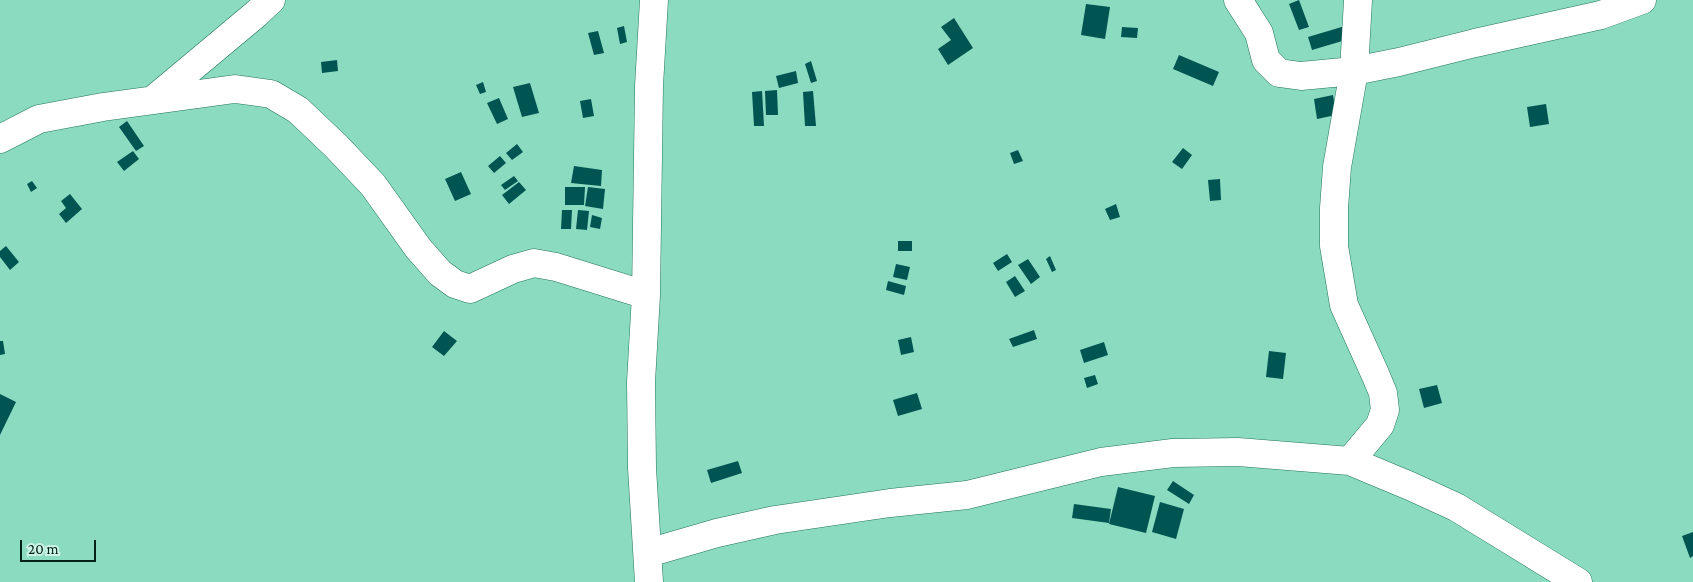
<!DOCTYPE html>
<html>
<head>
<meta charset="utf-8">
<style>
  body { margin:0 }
  #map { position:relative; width:1693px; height:582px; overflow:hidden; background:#8bdbc1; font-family:"Crimson Pro",serif }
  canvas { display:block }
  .scale { position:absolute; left:20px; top:540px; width:76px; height:22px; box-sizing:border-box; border:2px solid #002219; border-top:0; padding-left:6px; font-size:15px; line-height:18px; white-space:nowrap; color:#002219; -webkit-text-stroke:4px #cdf3e5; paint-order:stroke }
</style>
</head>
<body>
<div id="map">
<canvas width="1693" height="582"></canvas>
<div class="scale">20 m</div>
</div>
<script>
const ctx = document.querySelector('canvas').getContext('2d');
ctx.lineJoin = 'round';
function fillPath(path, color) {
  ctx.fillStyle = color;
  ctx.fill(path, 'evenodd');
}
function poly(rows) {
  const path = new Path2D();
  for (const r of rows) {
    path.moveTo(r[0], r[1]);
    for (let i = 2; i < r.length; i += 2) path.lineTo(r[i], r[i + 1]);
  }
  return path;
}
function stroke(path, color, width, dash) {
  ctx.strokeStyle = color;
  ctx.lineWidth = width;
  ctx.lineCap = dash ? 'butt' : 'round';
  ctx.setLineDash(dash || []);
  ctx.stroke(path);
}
const building = poly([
  [1299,0,1309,27,1299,30,1289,4],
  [1086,4,1110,7,1105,39,1081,35],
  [954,18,973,48,948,65,938,49,951,40,941,27],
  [624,26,627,42,620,44,617,28],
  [1345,26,1349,39,1312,50,1308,37],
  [1122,27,1138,28,1137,38,1121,37],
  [598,31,604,53,594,55,588,33],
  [1179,55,1219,72,1213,86,1173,69],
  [337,60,338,71,322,73,321,62],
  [811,61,817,81,811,83,805,64],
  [796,71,798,83,779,88,776,76],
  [483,82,486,92,480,94,476,85],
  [530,83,539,113,522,117,513,87],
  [777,90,778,115,766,115,765,91],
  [762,91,764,126,754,126,752,92],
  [813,91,816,126,805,126,803,92],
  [1333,95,1336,115,1317,119,1314,99],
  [499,98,508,119,497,124,487,103],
  [591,99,594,116,583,118,580,101],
  [1546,104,1549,124,1530,127,1527,107],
  [127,121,144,146,136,151,119,127],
  [517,144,523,152,512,160,506,153],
  [1183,148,1192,155,1182,169,1172,162],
  [1018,150,1023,161,1014,164,1010,153],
  [133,151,139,159,124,171,117,162],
  [500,156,506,163,494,173,488,166],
  [574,166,602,170,601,186,571,183],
  [461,172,471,194,455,201,445,179],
  [514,176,518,181,505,190,501,185],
  [1220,179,1221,200,1210,201,1208,180],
  [32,181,37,188,31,192,27,184],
  [519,182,526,190,509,204,502,195],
  [565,187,585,187,584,205,565,205],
  [588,187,605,189,603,209,585,206],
  [70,194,82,209,66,223,59,214,66,208,61,201],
  [1116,204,1120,217,1110,220,1105,209],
  [562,210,572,210,571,229,561,229],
  [578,210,589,211,587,230,576,229],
  [592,215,602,218,600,229,590,227],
  [898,241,912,241,912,251,898,251],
  [6,246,19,262,10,270,0,257,0,251],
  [1007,254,1012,262,998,271,993,263],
  [1050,256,1056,270,1052,272,1046,259],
  [1028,259,1040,277,1031,284,1018,265],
  [896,264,910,267,907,280,893,277],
  [1015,276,1025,291,1015,297,1006,282],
  [888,281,906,286,904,295,886,290],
  [1034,330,1037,339,1013,347,1009,339],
  [444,331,457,341,444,356,432,347],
  [911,337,914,352,901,355,898,340],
  [0,341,3,341,5,354,0,355],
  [1104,342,1108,355,1084,363,1080,350],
  [1269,351,1286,353,1283,379,1266,377],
  [1095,375,1098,384,1087,388,1084,378],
  [1437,385,1442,403,1424,408,1419,389],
  [917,393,922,409,898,416,893,400],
  [0,394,16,402,0,435],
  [738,461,742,473,711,483,707,470],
  [1173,481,1194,495,1189,504,1167,490],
  [1118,487,1155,496,1146,533,1109,524],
  [1160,502,1184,509,1176,539,1152,532],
  [1074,504,1111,509,1109,523,1072,518],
  [1693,532,1693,556,1690,558,1682,536]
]);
const minor = poly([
  [1238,0,1259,33,1266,60,1279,73,1301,76,1354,71,1399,62,1475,43,1601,15,1642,0],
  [153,100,256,14,271,0],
  [0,139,39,119,103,107,235,89,271,94,298,110,336,146,373,185,418,248,440,273,455,284,470,289,513,269,534,263,556,267,646,295],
  [1350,461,1380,425,1385,410,1383,393,1376,376,1344,305,1334,246,1334,208,1337,167,1354,71,1358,0],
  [648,553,717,533,775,520,890,503,967,495,1101,462,1173,453,1238,452,1350,461,1410,486,1456,507,1578,582],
  [649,582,642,468,641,382,646,295,649,86,654,0]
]);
fillPath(building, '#005452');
stroke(minor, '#1f745e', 29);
stroke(minor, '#fff', 28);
</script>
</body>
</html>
